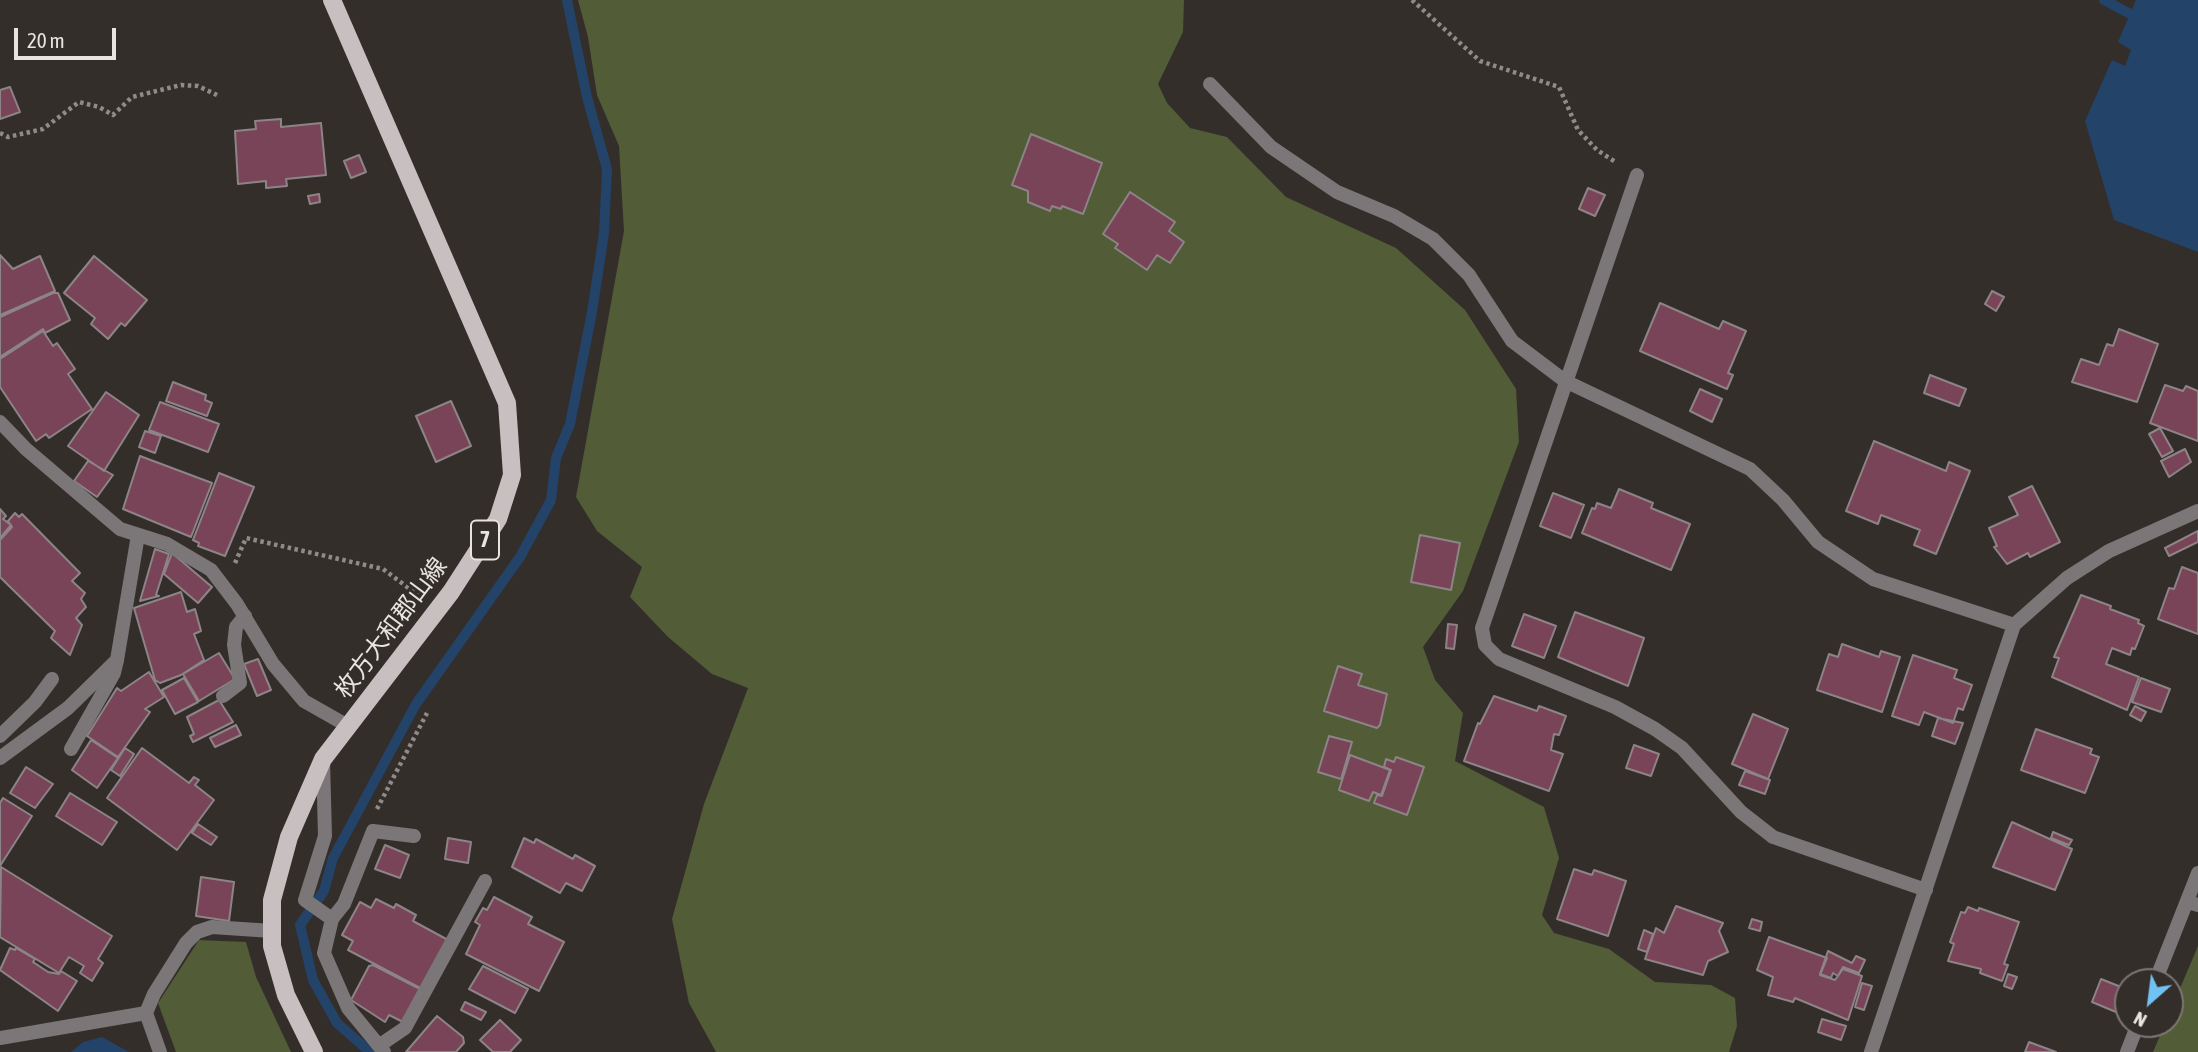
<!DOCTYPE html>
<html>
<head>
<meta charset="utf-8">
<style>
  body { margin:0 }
  #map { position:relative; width:2198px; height:1052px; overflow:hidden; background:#342e2b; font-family:"Asap Condensed",sans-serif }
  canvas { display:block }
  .north { position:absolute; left:2114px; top:968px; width:70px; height:70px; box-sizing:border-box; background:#342e2b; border:2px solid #7c7774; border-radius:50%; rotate:208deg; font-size:19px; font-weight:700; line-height:28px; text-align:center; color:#e8e4e2 }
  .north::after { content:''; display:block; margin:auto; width:24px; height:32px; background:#70c1f4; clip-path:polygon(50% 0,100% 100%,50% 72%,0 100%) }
  .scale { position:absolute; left:14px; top:28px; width:102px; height:32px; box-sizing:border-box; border:4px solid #e8e4e2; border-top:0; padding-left:9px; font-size:21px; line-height:24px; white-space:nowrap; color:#e8e4e2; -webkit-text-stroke:5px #342e2b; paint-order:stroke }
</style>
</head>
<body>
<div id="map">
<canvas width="2198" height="1052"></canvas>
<div class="north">N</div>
<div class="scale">20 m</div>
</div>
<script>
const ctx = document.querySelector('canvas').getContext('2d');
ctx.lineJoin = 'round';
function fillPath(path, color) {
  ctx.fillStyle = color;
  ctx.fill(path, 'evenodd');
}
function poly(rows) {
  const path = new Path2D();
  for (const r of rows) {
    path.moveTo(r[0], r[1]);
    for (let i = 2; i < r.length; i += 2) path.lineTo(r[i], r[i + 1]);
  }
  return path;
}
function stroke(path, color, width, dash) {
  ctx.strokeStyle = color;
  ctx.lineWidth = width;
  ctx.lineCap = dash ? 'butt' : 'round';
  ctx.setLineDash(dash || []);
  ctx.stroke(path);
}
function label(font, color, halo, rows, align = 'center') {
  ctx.font = font + ' "Asap Condensed","Noto Sans JP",sans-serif';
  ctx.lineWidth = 6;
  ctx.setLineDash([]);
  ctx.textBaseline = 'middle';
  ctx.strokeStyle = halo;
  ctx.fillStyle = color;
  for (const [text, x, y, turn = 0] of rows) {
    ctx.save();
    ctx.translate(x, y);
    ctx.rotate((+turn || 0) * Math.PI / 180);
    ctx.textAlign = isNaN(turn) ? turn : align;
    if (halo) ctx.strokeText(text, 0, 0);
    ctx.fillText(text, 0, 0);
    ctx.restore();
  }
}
const green = poly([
  [578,0,1184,0,1183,32,1158,84,1167,103,1190,128,1227,137,1286,197,1396,248,1465,310,1516,389,1519,442,1463,591,1423,647,1435,680,1463,713,1455,761,1544,807,1559,858,1542,915,1554,933,1609,949,1655,982,1711,985,1735,998,1737,1026,1729,1052,716,1052,689,1003,672,919,704,804,748,688,712,674,668,637,630,597,642,567,597,531,576,497,624,231,619,146,597,95,588,37],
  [199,940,246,942,256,977,291,1052,176,1052,158,1003],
  [2198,946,2198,1052,2153,1052,2165,1024,2170,1024,2170,1012]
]);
const water = poly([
  [2136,0,2198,0,2198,252,2114,220,2085,121,2112,60,2125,66,2131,50,2118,42],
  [102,1037,129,1052,71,1052,83,1042]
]);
const stream = poly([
  [2104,0,2140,19],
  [370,1052,337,1023,313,980,300,925,324,891,333,858,416,704,520,557,551,500,556,458,570,424,592,312,604,233,607,169,587,97,567,0]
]);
const building = poly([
  [10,87,20,112,0,119,0,90,10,87],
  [281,119,281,127,321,123,326,175,286,179,287,186,266,188,266,181,238,184,235,131,256,129,255,121,281,119],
  [1031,134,1102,163,1083,214,1062,206,1061,209,1052,206,1050,211,1028,202,1028,191,1012,185,1031,134],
  [359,155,366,172,351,178,344,161,359,155],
  [1588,188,1605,195,1595,216,1579,209,1588,188],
  [1130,192,1175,222,1169,231,1184,242,1170,263,1157,255,1147,270,1115,248,1118,244,1103,234,1130,192],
  [319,194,320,202,310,204,308,196,319,194],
  [0,255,13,269,40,256,55,291,0,315,0,255],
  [94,256,147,300,125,326,121,323,108,339,91,324,95,318,64,293,94,256],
  [1992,291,2004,297,1996,311,1985,304,1992,291],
  [53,293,58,293,70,320,45,333,43,329,0,357,0,317,53,293],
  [1660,303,1719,329,1723,321,1746,331,1728,373,1733,375,1727,389,1640,351,1660,303],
  [2119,329,2158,344,2137,402,2072,382,2081,359,2099,365,2107,344,2113,346,2119,329],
  [43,331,53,346,57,343,75,369,68,374,92,409,49,438,46,434,36,441,0,387,0,359,43,331],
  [1930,375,1966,389,1959,406,1924,393,1930,375],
  [173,382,206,395,205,400,212,403,207,416,166,401,173,382],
  [2165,385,2183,391,2186,386,2198,391,2198,441,2150,423,2165,385],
  [1700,389,1722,399,1712,422,1690,411,1700,389],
  [106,392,139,415,104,471,68,446,106,392],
  [451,401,471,446,436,462,416,416,451,401],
  [160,402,219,424,208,452,149,430,160,402],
  [2160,428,2173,451,2162,457,2149,434,2160,428],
  [145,431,161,436,155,453,139,447,145,431],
  [1874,441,1946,471,1949,462,1970,471,1936,554,1914,545,1920,530,1881,515,1878,524,1846,511,1874,441],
  [2185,449,2191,462,2169,477,2161,461,2185,449],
  [140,456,212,483,191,537,123,509,140,456],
  [88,461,113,475,97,497,74,481,88,461],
  [219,473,254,487,225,556,198,546,199,543,193,540,219,473],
  [2032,486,2060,542,2030,557,2028,553,2007,564,1994,547,1997,546,1989,528,2018,515,2009,497,2032,486],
  [1619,489,1653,503,1651,508,1690,524,1671,570,1582,533,1592,508,1595,509,1597,503,1611,508,1619,489],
  [1553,493,1584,505,1571,538,1540,526,1553,493],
  [0,509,6,516,3,519,11,525,0,538,0,509],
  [15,513,19,517,22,514,80,573,72,581,85,593,81,599,86,607,76,618,82,625,70,655,51,638,55,631,0,577,0,540,12,527,8,521,15,513],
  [2198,531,2198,542,2169,556,2165,548,2198,531],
  [1420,535,1460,543,1451,590,1411,582,1420,535],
  [155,549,169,554,156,595,159,596,140,601,155,549],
  [172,553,212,587,198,603,164,574,172,553],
  [2182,567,2198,573,2198,634,2158,619,2169,588,2174,589,2182,567],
  [181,592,187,612,195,609,201,631,194,634,204,660,181,675,160,683,155,680,134,608,181,592],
  [2081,595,2111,606,2110,609,2139,620,2138,623,2144,626,2135,649,2132,648,2130,655,2112,648,2106,664,2139,677,2127,710,2052,677,2059,658,2054,657,2081,595],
  [1575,612,1644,638,1628,686,1558,657,1575,612],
  [1524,614,1556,626,1544,658,1512,646,1524,614],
  [1448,624,1457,625,1454,649,1446,648,1448,624],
  [1842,644,1879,657,1881,651,1900,657,1882,712,1817,690,1829,654,1838,657,1842,644],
  [219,653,235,679,199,701,183,674,219,653],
  [1913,655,1957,670,1954,678,1972,685,1963,710,1958,708,1953,723,1924,712,1919,725,1892,716,1913,655],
  [258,659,271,690,257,696,244,664,258,659],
  [1338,666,1362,674,1358,685,1387,694,1380,725,1377,728,1324,711,1338,666],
  [149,672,164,697,145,709,150,712,118,757,87,736,117,688,121,691,149,672],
  [184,678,198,702,175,714,162,690,184,678],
  [2141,678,2170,689,2161,712,2132,702,2141,678],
  [1494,696,1537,711,1539,706,1566,716,1559,735,1554,734,1551,750,1563,754,1549,791,1464,761,1478,723,1480,724,1494,696],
  [219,700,233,722,193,742,190,736,194,734,187,717,219,700],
  [2135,706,2146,712,2141,721,2130,715,2135,706],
  [1753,714,1788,729,1768,779,1732,764,1753,714],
  [1938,718,1963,723,1955,744,1932,736,1938,718],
  [236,725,241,735,215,747,210,738,236,725],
  [2036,729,2092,749,2090,754,2099,757,2085,793,2021,770,2036,729],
  [1329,736,1352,742,1341,779,1318,772,1329,736],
  [91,740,118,758,97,788,72,770,91,740],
  [1634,745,1659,754,1651,776,1626,768,1634,745],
  [125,748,134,754,120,776,111,770,125,748],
  [142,748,189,783,194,777,199,780,195,785,214,800,177,850,107,798,142,748],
  [1350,755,1390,770,1381,795,1373,792,1369,801,1339,790,1350,755],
  [1396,757,1424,767,1407,815,1374,803,1377,795,1382,796,1391,770,1384,767,1386,759,1394,762,1396,757],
  [26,767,53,784,35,808,10,793,26,767],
  [1745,771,1770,780,1765,794,1739,785,1745,771],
  [70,793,117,822,102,845,56,816,70,793],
  [3,798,32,816,0,866,0,803,3,798],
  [2012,822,2072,849,2055,890,1993,867,2012,822],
  [198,824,217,837,211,845,192,833,198,824],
  [2053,832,2072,840,2069,845,2051,838,2053,832],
  [448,838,471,842,468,863,445,859,448,838],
  [524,838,534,843,536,839,573,859,575,855,595,866,582,891,566,883,560,893,512,867,524,838],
  [385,845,409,855,400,878,375,869,385,845],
  [1,867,112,936,98,959,103,963,92,981,80,973,84,966,69,957,59,973,0,937,1,867],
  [1574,869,1592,875,1594,870,1626,881,1608,936,1557,919,1574,869],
  [201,877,234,882,229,921,196,916,201,877],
  [494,897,532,917,528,924,564,942,539,991,466,954,480,925,475,922,483,908,487,910,494,897],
  [376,899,394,908,396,904,416,915,413,921,448,940,422,989,348,950,353,941,342,935,360,902,371,908,376,899],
  [1676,906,1723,923,1719,931,1728,952,1708,961,1703,975,1645,959,1656,928,1664,933,1676,906],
  [1968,907,1978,911,1979,908,2019,922,2004,964,2008,965,2002,981,1980,973,1981,969,1948,961,1954,944,1950,942,1961,912,1965,913,1968,907],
  [1752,919,1762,922,1760,931,1749,928,1752,919],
  [1644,930,1653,934,1647,952,1638,949,1644,930],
  [1769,937,1827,958,1820,975,1835,980,1843,969,1862,976,1848,1020,1795,998,1793,1002,1768,995,1773,977,1757,970,1769,937],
  [10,948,15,950,16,948,35,959,33,962,48,972,59,974,61,971,77,981,58,1011,0,970,10,948],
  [1828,951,1852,963,1856,956,1865,960,1859,973,1843,967,1838,976,1833,973,1831,978,1820,974,1828,951],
  [373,965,420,989,403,1022,389,1015,385,1022,351,1000,369,966,373,965],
  [483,966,528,989,515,1013,469,989,483,966],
  [2008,974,2017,977,2012,989,2004,986,2008,974],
  [2101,979,2126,989,2116,1012,2092,1002,2101,979],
  [1862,983,1872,986,1864,1010,1855,1007,1862,983],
  [465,1002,486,1012,481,1020,461,1010,465,1002],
  [437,1016,463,1037,464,1043,456,1052,406,1052,437,1016],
  [1822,1019,1846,1026,1841,1040,1818,1032,1822,1019],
  [500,1020,521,1040,510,1052,493,1052,480,1040,500,1020],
  [2029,1042,2056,1052,2025,1052,2029,1042]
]);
const path = poly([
  [1412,0,1480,61,1559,87,1578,130,1597,150,1617,163],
  [0,133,8,137,43,129,79,102,99,107,113,115,132,97,181,85,198,86,217,95],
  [235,563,246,538,383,569,418,595],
  [377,809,427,713]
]);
const lane = poly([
  [223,696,240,683,234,645,236,627,245,616],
  [0,736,35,702,52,679],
  [71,749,114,673,117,660],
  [2188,902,2198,905],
  [332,919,344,904,373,831,414,836]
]);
const street = poly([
  [1210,84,1271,147,1337,192,1394,216,1433,239,1469,275,1512,341,1565,381,1750,469,1783,500,1818,542,1873,579,2014,625],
  [1637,175,1482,628,1485,645,1499,659,1615,707,1655,729,1682,748,1741,812,1773,837,1926,890],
  [0,422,26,449,120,529,167,544,211,570,237,604,273,664,304,701,348,726],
  [0,758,68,708,117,660,138,535],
  [323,760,325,836,305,900,332,919,324,953,348,1008,384,1052],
  [2155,982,2198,873],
  [0,1038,146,1013],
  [380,1045,405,1028,485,881],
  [160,1052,146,1013,154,994,186,943,197,932,212,927,272,931],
  [1871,1052,2014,625,2067,578,2109,551,2198,511],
  [2127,1052,2138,1024]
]);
const primary = poly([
  [314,1052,286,995,272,946,272,900,289,837,323,759,451,592,498,519,512,475,507,403,332,0]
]);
const shields = [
  [485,540,28]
];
const shieldNames = [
  ["7",485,540]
];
const streetNames = [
  ["枚方大和郡山線",391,628,-53]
];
fillPath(green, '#525c37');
fillPath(water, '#234369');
stroke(stream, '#234369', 10);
fillPath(building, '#794457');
stroke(building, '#8c8487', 2);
stroke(path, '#908b89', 4.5, [3.5, 3.5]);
stroke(lane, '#7b7778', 14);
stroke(street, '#7b7778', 14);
stroke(primary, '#c7bfc0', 18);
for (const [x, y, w] of shields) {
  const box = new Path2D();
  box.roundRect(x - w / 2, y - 19.5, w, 39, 5);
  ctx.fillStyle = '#342e2b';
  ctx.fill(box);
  stroke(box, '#e8e4e2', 2);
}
label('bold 23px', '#e8e4e2', null, shieldNames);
label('24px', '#e8e4e2', '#342e2b', streetNames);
</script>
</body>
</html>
